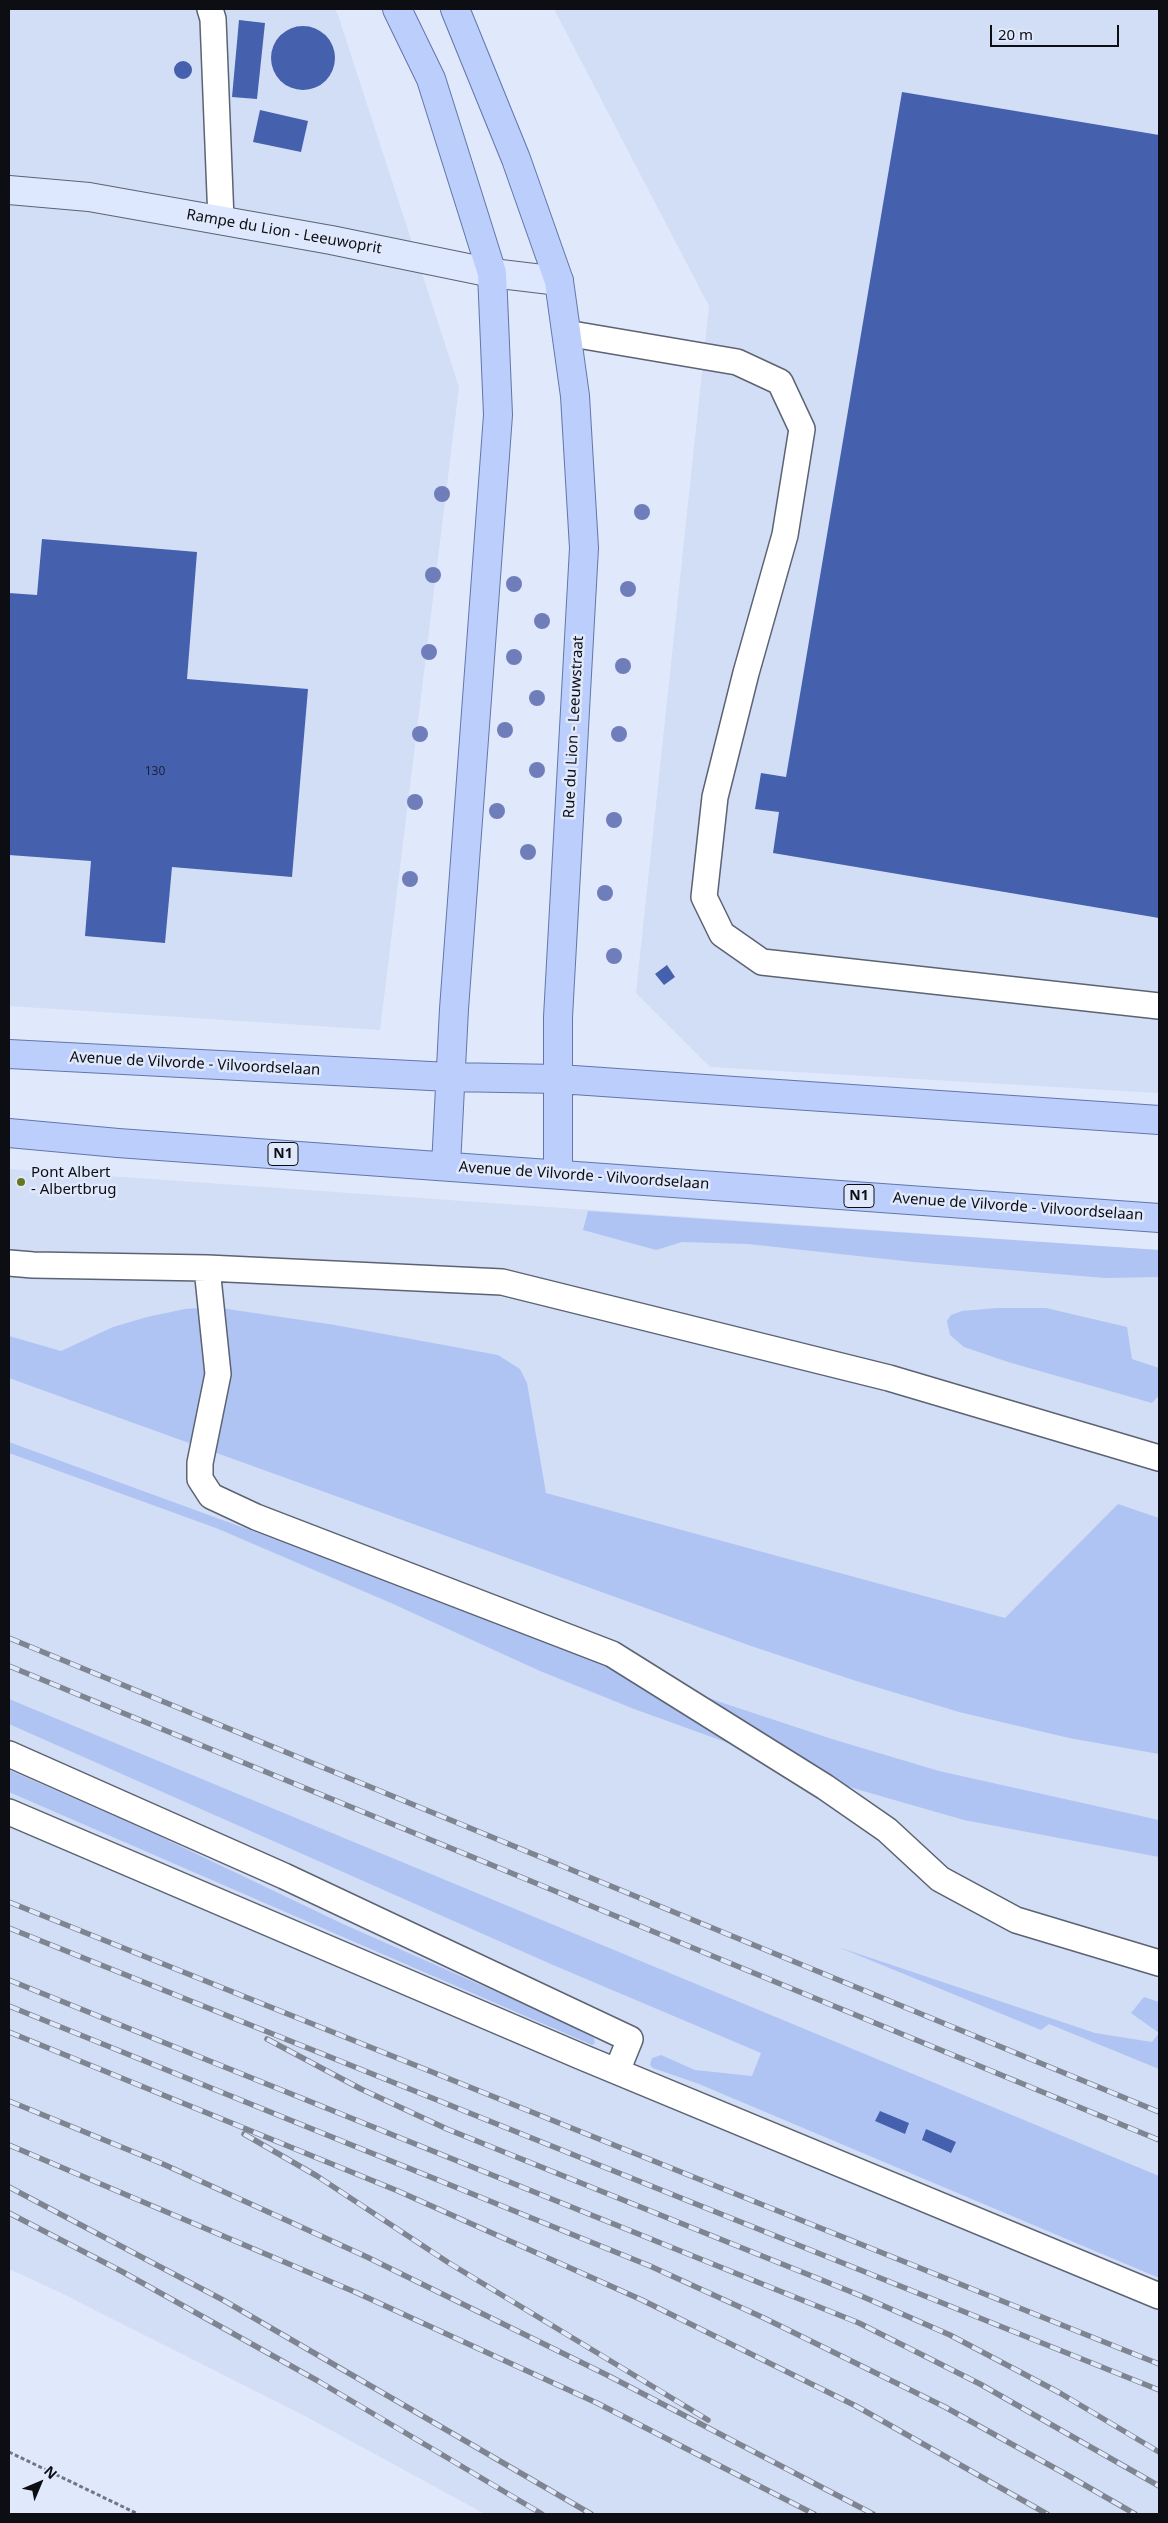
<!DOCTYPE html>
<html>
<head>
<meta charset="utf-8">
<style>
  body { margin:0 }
  #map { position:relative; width:1168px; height:2523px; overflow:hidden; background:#e0e8fb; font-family:"Noto Sans",sans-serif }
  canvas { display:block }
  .frame { position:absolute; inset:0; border:10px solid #0c0e14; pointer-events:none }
  .north { position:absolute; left:15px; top:2458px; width:50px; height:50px; -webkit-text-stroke:4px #e0e8fb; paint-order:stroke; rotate:45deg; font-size:14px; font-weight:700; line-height:20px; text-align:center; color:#0c0e14 }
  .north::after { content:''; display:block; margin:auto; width:18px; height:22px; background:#0c0e14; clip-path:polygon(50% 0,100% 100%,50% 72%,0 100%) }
  .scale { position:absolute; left:990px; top:25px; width:129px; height:22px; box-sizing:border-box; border:2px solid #0c0e14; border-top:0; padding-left:6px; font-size:15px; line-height:18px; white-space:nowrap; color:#0c0e14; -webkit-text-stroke:4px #e0e8fb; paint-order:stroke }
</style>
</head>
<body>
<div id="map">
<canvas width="1168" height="2523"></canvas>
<div class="frame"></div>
<div class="north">N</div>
<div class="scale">20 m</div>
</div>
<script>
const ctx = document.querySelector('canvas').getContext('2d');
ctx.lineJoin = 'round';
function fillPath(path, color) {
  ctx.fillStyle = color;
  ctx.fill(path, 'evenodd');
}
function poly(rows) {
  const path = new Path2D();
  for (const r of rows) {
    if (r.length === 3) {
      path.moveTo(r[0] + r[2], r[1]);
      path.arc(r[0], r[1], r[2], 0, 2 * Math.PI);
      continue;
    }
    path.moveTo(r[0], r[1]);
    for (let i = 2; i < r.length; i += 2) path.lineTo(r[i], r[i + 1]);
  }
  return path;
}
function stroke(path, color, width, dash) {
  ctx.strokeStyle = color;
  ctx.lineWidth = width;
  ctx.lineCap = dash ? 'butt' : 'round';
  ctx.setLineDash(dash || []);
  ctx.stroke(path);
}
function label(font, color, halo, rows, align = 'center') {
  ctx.font = font + ' "Noto Sans",sans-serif';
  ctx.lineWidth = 5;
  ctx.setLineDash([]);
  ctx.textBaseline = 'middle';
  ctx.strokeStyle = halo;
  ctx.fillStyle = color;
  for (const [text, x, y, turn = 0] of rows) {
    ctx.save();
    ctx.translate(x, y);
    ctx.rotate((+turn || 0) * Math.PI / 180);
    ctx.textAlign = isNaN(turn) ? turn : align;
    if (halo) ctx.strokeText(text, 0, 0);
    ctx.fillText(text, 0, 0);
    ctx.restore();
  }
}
const built = poly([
  [9,9,335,9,338,15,459,387,380,1030,9,1006],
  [554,9,1159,9,1159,1093,710,1067,636,993,709,306],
  [9,1169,1159,1250,1159,2514,485,2514,305,2416,57,2291,9,2269]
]);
const green = poly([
  [588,1211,1159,1250,1159,1277,1105,1278,913,1262,748,1244,682,1242,656,1250,583,1230],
  [214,1307,335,1325,498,1355,520,1369,527,1383,546,1493,1005,1618,1118,1504,1159,1518,1159,1754,1069,1738,959,1712,853,1680,751,1646,9,1378,9,1336,61,1351,113,1327,147,1317,185,1309],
  [997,1308,1046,1308,1127,1327,1132,1359,1159,1368,1159,1395,1152,1403,1008,1362,964,1347,950,1335,947,1321,951,1315,962,1311],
  [9,1442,723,1703,832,1739,939,1771,1159,1820,1159,1857,964,1820,856,1789,634,1709,540,1671,391,1603,216,1528,9,1453],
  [9,1699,1159,2176,1159,2278,699,2084,653,2068,650,2065,652,2058,661,2055,695,2070,752,2076,761,2053,553,1965,9,1724],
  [9,1770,157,1835,343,1924,551,2016,594,2038,595,2043,592,2045,9,1792],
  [838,1947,1095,2033,1152,2042,1159,2033,1159,2069,1049,2024,1041,2030],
  [1144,1997,1159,2002,1159,2033,1131,2013]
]);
const building = poly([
  [239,20,265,23,257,99,232,97],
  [303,58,32],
  [183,70,9],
  [902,92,1159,135,1159,918,773,853,779,812,755,809,761,773,786,777],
  [260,110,308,121,301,152,253,142],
  [42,539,197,552,187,679,308,689,292,877,172,867,165,943,85,936,91,861,9,855,9,593,37,595],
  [667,965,675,977,664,985,655,974],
  [880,2111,909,2123,905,2134,875,2121],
  [926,2129,956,2142,951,2153,922,2140]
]);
const path = poly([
  [9,2452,138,2514]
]);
const service = poly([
  [210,9,213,19,221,220],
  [566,333,737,362,780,382,802,429,785,535,746,673,715,797,704,897,722,934,762,962,1159,1006],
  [9,1263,33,1265,207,1268,502,1282,889,1378,1159,1458],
  [207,1268,218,1374,200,1463,200,1479,211,1496,256,1517,612,1654,825,1787,887,1830,940,1879,1016,1920,1159,1963],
  [9,1754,284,1876,630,2039,617,2071],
  [9,1812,582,2057,1159,2296]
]);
const secondary = poly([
  [9,190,89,197,331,240,492,273,559,281]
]);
const primary = poly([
  [397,9,431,79,492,273,498,415,454,1009,446,1166],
  [455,9,516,159,559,281,575,396,584,548,558,1017,558,1174],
  [9,1054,449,1077,559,1079,1159,1120],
  [9,1133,118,1143,1159,1218]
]);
const rail = poly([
  [9,1638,1159,2112],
  [9,1666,1159,2140],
  [9,1902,1159,2364],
  [9,1928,1159,2390],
  [9,1980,859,2323,980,2384,1159,2486],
  [9,2006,650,2266,764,2318,945,2407,1069,2476,1135,2514],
  [9,2032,398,2191,642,2300,856,2406,1047,2514],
  [267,2039,361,2089,447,2129,859,2295,950,2335,1060,2393,1159,2452],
  [9,2101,163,2164,367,2257,607,2375,873,2514],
  [244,2134,317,2176,449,2263,708,2420],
  [9,2145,355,2292,597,2403,814,2514],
  [9,2187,223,2300,591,2514],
  [9,2213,121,2271,318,2381,542,2514]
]);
const trees = [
  [442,494],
  [642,512],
  [433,575],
  [514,584],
  [628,589],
  [542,621],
  [429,652],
  [514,657],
  [623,666],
  [537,698],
  [505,730],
  [420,734],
  [619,734],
  [537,770],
  [415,802],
  [497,811],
  [614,820],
  [528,852],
  [410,879],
  [605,893],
  [614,956]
];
const markers = [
  [21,1182,5,"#68741f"]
];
const numberNames = [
  ["130",155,772]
];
const shields = [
  [283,1154,30],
  [859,1196,30]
];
const shieldNames = [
  ["N1",283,1154],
  ["N1",859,1196]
];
const streetNames = [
  ["Rampe du Lion - Leeuwoprit",284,232,10],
  ["Rue du Lion - Leeuwstraat",574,727,-87],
  ["Avenue de Vilvorde - Vilvoordselaan",195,1064,3],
  ["Avenue de Vilvorde - Vilvoordselaan",584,1176,4],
  ["Avenue de Vilvorde - Vilvoordselaan",1018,1207,4]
];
const poiNames = [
  ["Pont Albert",31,1173],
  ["- Albertbrug",31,1190]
];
fillPath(built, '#d2ddf6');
fillPath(green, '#b0c4f4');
fillPath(building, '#4561ad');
stroke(service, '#5c6372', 28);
stroke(secondary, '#5c6372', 30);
stroke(primary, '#6176aa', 30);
stroke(path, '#717682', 3, [4, 2.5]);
stroke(service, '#fff', 25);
stroke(secondary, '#dde7fe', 28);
stroke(primary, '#bccefc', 28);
stroke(rail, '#7f8491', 5.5);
stroke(rail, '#e0e8fb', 4, [11]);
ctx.fillStyle = '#6f7eba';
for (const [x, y] of trees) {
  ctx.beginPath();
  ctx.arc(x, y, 8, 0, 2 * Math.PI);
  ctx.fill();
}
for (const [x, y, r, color] of markers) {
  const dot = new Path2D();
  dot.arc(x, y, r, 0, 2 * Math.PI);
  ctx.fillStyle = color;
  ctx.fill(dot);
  stroke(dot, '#e0e8fb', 2);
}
label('12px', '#1a233a', null, numberNames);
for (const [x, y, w] of shields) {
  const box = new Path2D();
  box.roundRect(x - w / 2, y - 11.5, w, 23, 4);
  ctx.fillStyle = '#e0e8fb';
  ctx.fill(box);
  stroke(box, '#0c0e14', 1);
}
label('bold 14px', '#0c0e14', null, shieldNames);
label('15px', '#0c0e14', '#e0e8fb', streetNames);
label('15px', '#0c0e14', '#e0e8fb', poiNames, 'left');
</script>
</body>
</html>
